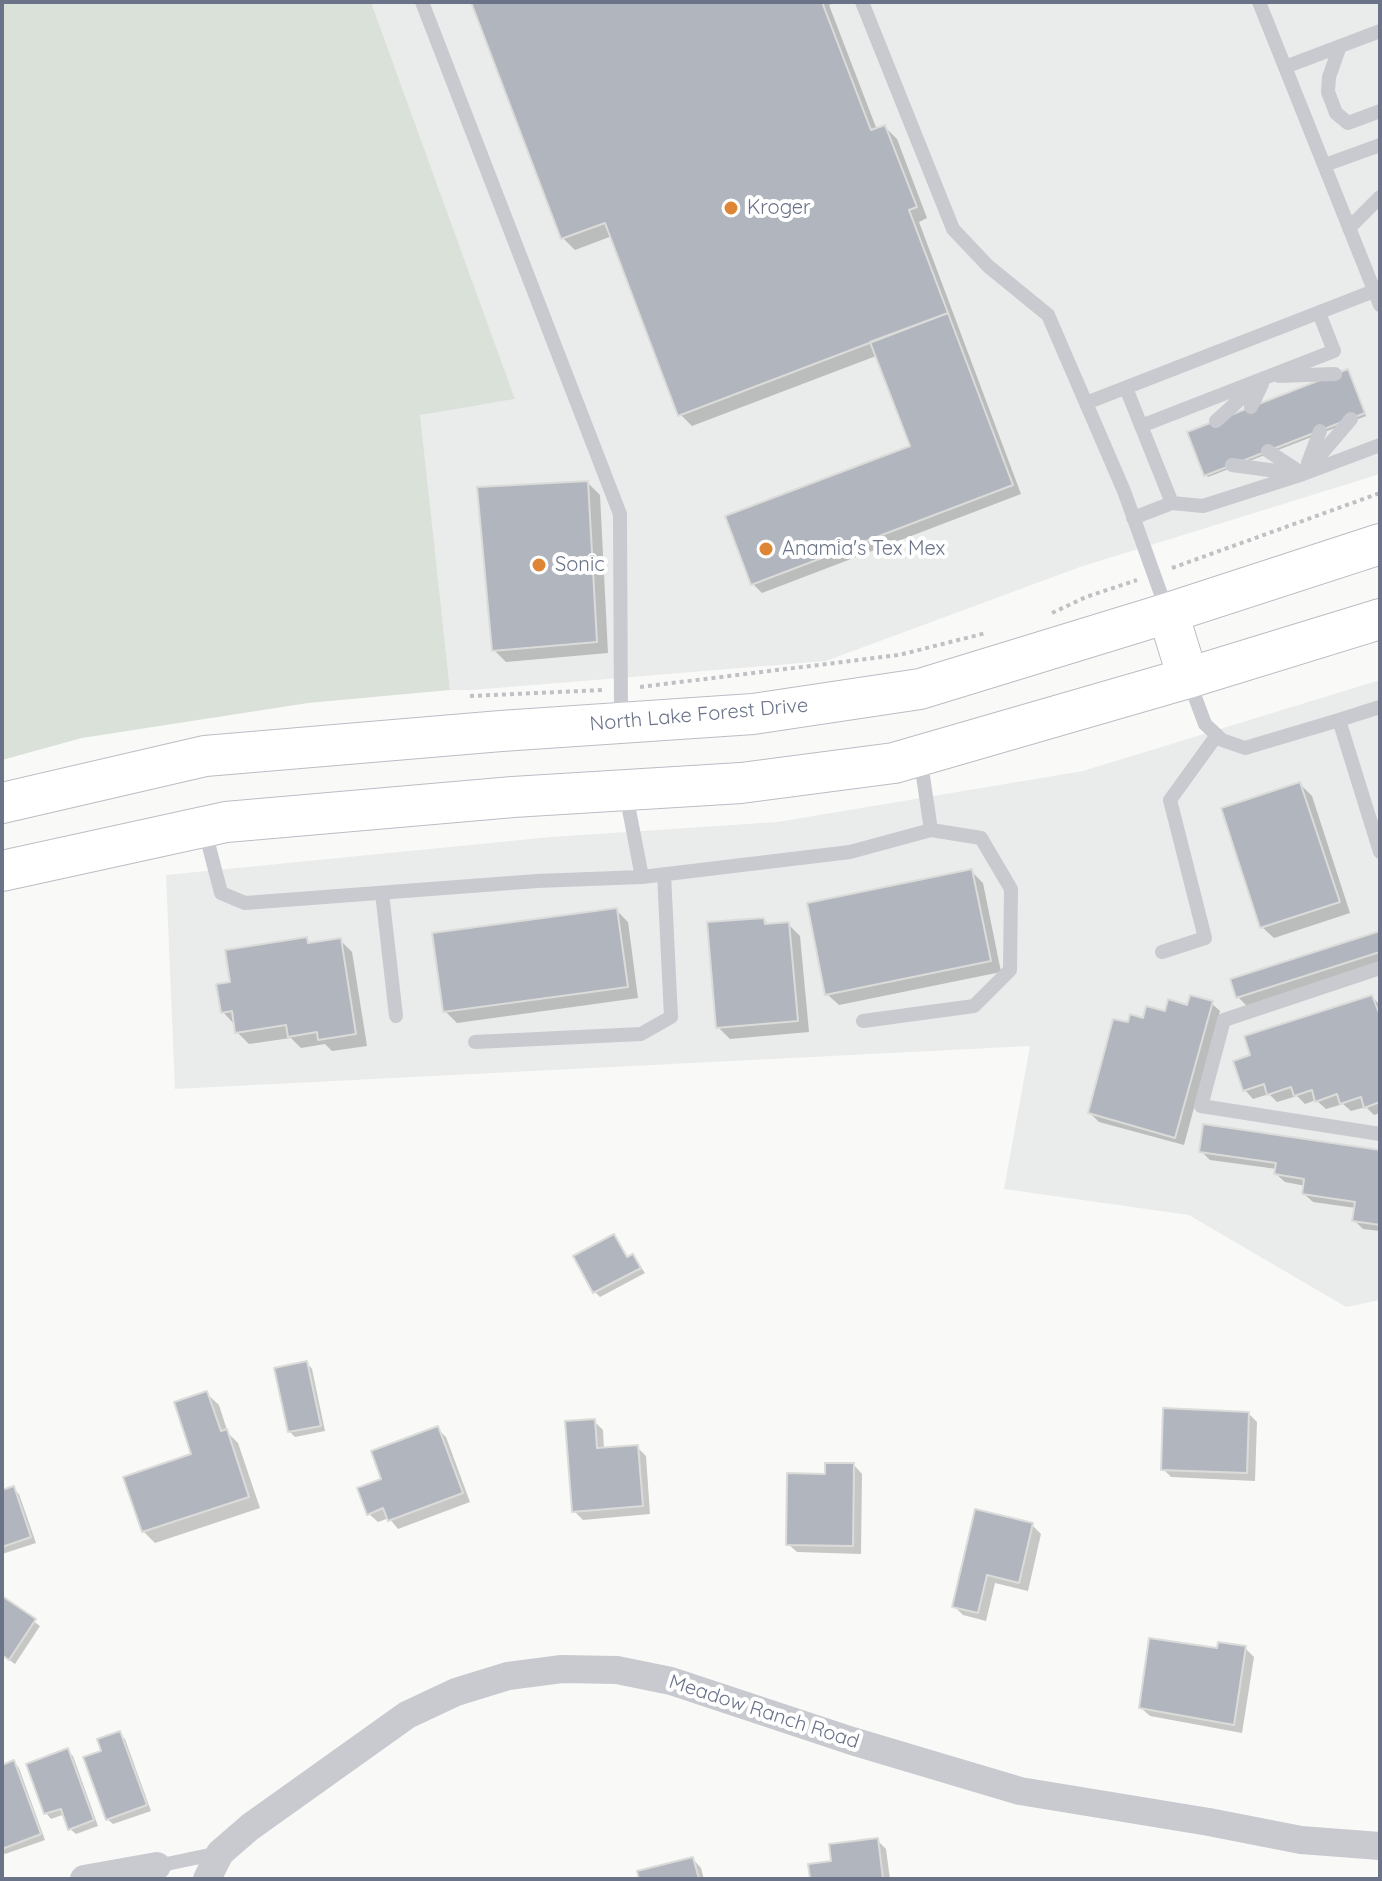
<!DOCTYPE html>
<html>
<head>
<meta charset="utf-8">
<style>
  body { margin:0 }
  #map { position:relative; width:1382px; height:1881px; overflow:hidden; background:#f9faf8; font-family:Quicksand,sans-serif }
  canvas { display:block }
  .frame { position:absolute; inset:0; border:4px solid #6a7388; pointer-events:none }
</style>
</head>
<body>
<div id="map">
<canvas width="1382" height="1881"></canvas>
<div class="frame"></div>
</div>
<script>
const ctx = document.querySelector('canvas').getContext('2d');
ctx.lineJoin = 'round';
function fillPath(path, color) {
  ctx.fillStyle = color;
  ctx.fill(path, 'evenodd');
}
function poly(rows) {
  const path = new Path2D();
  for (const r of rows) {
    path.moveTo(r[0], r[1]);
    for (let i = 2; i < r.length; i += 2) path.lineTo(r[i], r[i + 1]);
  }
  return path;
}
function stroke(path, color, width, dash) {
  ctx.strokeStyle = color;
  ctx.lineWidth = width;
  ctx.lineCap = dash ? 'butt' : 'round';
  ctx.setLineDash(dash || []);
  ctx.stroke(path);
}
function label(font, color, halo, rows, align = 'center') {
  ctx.font = font + ' Quicksand,sans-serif';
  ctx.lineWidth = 8;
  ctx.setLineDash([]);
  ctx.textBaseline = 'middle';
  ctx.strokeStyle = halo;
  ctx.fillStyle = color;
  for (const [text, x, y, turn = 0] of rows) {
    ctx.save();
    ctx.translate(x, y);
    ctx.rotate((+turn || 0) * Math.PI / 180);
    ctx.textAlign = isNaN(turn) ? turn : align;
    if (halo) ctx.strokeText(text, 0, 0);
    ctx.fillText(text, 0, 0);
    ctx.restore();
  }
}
const built = poly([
  [371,2,1380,2,1380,474,1080,567,826,661,473,690,450,690,419,414,515,399],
  [1380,680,1380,1300,1346,1307,1189,1215,1004,1189,1030,1046,175,1089,166,875,551,837,777,822,1083,771]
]);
const green = poly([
  [2,2,371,2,515,399,420,415,450,690,308,703,82,738,2,760]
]);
const shadow = poly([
  [473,2,836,2,829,5,877,130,885,127,897,139,927,218,919,222,1021,494,762,593,753,584,912,447,876,356,692,426,680,414,612,236,575,250,563,238],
  [1350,374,1366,416,1208,477,1206,475],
  [588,483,600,495,608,653,506,662,494,650],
  [1300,784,1312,796,1350,913,1274,938,1262,927],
  [972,872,983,883,1001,972,839,1005,827,994],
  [616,910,628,922,638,998,457,1023,445,1011],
  [764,920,769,925,788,924,800,936,809,1032,730,1039,718,1027],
  [1380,933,1380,963,1247,1006,1238,997],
  [307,939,312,945,340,940,352,952,367,1046,332,1051,325,1044,301,1048,291,1038,249,1044,237,1032,234,1024,223,1012,232,983],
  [1372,997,1380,1005,1380,1113,1374,1115,1366,1107,1351,1111,1343,1104,1326,1109,1316,1100,1305,1104,1297,1096,1277,1102,1269,1094,1253,1099,1245,1090,1252,1056],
  [1211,1003,1220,1011,1184,1145,1099,1122,1090,1113,1129,1025,1189,1007],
  [1201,1151,1380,1152,1380,1231,1363,1229,1354,1220,1356,1208,1313,1202,1304,1194,1306,1186,1285,1182,1276,1174,1277,1169,1210,1160],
  [614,1236,619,1242,628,1258,633,1256,645,1273,600,1297,595,1292],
  [307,1363,312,1369,325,1431,295,1437,289,1431],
  [207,1394,219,1405,228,1433,238,1443,260,1508,155,1543,143,1531,194,1456],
  [1249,1414,1257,1422,1255,1481,1171,1477,1163,1469],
  [594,1421,603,1430,604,1450,637,1447,646,1456,650,1514,583,1520,574,1511],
  [437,1428,446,1437,470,1502,398,1529,389,1518,378,1522,369,1514,383,1480],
  [854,1465,862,1474,861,1554,797,1552,788,1544,827,1476],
  [13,1488,19,1494,36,1543,2,1554,2,1492],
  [1032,1525,1041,1534,1028,1591,995,1583,986,1621,963,1615,954,1606],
  [2,1598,40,1626,15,1664,2,1655],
  [1245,1648,1254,1657,1242,1733,1150,1716,1141,1708,1219,1651],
  [119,1733,125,1739,151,1811,113,1824,107,1819,104,1752],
  [68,1751,73,1756,98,1826,76,1834,70,1829,65,1814,51,1819,46,1813],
  [14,1762,19,1768,45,1840,5,1854,2,1851,2,1767],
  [877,1840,886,1849,890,1879,812,1879],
  [693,1859,701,1868,704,1879,641,1879]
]);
const building = poly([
  [471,2,822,2,871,130,885,125,917,207,909,210,948,313,678,416,605,223,561,239,471,2],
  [948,313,1013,485,751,585,725,516,910,446,870,342,948,313],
  [1348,369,1365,413,1204,476,1187,432,1348,369],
  [588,481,597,642,492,651,477,487,588,481],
  [1300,782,1340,902,1260,928,1221,808,1300,782],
  [972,869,991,961,825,995,807,903,972,869],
  [617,908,628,987,443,1012,432,933,617,908],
  [764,918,765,924,789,922,798,1021,716,1028,707,922,764,918],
  [1380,931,1380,952,1236,998,1230,979,1380,931],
  [307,937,308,943,341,938,356,1034,318,1040,317,1032,288,1037,286,1025,235,1033,232,1011,221,1013,216,984,230,982,225,950,307,937],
  [1190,995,1213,1001,1175,1138,1088,1113,1113,1019,1128,1022,1130,1014,1143,1018,1146,1006,1165,1011,1168,999,1187,1005,1190,995],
  [1372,995,1379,1013,1380,1013,1380,1102,1364,1108,1361,1097,1340,1104,1337,1094,1315,1102,1312,1090,1294,1096,1291,1087,1267,1095,1264,1084,1243,1091,1233,1061,1250,1055,1244,1036,1372,995],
  [1203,1124,1380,1150,1380,1225,1352,1221,1355,1202,1302,1194,1304,1179,1274,1174,1276,1163,1199,1152,1203,1124],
  [614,1234,627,1257,633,1254,641,1268,593,1293,573,1256,614,1234],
  [307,1361,321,1426,288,1432,274,1368,307,1361],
  [207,1391,221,1431,227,1429,249,1497,142,1532,123,1477,191,1454,174,1402,207,1391],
  [1163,1408,1249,1412,1247,1473,1161,1470,1163,1408],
  [595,1419,597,1448,638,1445,643,1506,572,1512,565,1421,595,1419],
  [438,1426,463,1493,388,1521,383,1508,367,1515,357,1488,381,1479,371,1451,438,1426],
  [825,1463,854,1463,853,1546,786,1545,787,1473,825,1474,825,1463],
  [14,1486,31,1537,2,1547,2,1490,14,1486],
  [975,1509,1033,1523,1019,1583,987,1575,978,1613,952,1607,975,1509],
  [2,1596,36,1619,9,1660,2,1655,2,1596],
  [1149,1638,1217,1648,1218,1642,1246,1646,1234,1725,1139,1708,1149,1638],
  [120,1731,147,1805,106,1820,83,1757,101,1751,97,1739,120,1731],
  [68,1748,94,1820,68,1830,61,1809,44,1814,26,1764,68,1748],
  [14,1760,41,1834,2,1849,2,1765,14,1760],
  [878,1838,883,1879,810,1879,808,1864,831,1861,829,1844,878,1838],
  [693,1857,699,1879,639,1879,637,1871,693,1857]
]);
const path = poly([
  [1172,568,1380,493],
  [1052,613,1086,597,1137,580],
  [640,687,899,655,986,633],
  [470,696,603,690]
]);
const service = poly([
  [422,2,620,514,621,721],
  [862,2,953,229,988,266,1048,315,1124,491,1167,611],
  [1259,2,1380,305],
  [1340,46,1329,77,1328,92,1336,113,1348,123,1380,111],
  [1285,67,1380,31],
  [1325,165,1380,145],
  [1349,228,1380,197],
  [1279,376,1335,374],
  [1126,388,1172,503],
  [1086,403,1374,291],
  [1251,407,1262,384],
  [1216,421,1257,384],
  [1141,426,1334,351,1319,313],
  [1268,451,1300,472],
  [1308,463,1320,431],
  [1232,465,1299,474],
  [1305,473,1351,419],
  [1133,518,1172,503,1203,506,1303,474,1380,445],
  [1189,681,1205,724,1222,740,1245,748,1339,720],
  [1380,707,1339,720,1380,852],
  [626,794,642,877,850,852,931,830,920,756],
  [205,831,221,893,245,903,537,881,642,877],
  [382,893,396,1016],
  [1162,952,1205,938,1170,800,1217,735],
  [1380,968,1224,1020,1201,1106,1380,1134],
  [863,1021,974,1006,1010,970,1011,889,981,838,931,830],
  [475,1042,641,1034,671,1017,664,874],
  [157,1866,219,1853]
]);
const minor = poly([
  [84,1879,157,1866],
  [207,1879,220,1853,250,1827,407,1715,456,1692,508,1676,562,1669,617,1670,671,1681,852,1741,1020,1791,1209,1822,1301,1840,1380,1846]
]);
const secondary = poly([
  [1168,613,1188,678],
  [2,803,205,756,501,731,753,714,920,689,1168,613,1380,544],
  [2,871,226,822,513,797,741,783,894,763,1188,678,1380,619]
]);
const markers = [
  [731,208,8,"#de8634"],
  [766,549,8,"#de8634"],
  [539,565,8,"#de8634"]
];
const poiNames = [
  ["Kroger",747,208],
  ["Anamia's Tex Mex",782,549],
  ["Sonic",555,565]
];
const streetNames = [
  ["North Lake Forest Drive",699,715,-5],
  ["Meadow Ranch Road",764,1712,18]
];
fillPath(built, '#eaebeb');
fillPath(green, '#dae1d9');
fillPath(shadow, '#0003');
fillPath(building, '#b1b5be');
stroke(building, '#dbdcda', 2);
stroke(secondary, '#babdc4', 42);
stroke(path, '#c0c1c4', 4, [4, 4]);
stroke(service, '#c8cacf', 14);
stroke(minor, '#c8cacf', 28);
stroke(secondary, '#fff', 40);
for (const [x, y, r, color] of markers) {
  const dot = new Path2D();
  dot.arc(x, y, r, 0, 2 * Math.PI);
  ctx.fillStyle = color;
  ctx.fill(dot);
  stroke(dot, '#fff', 3);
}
label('20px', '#6a7388', '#fff', poiNames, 'left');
label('20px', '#6a7388', '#fff', streetNames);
</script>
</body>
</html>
